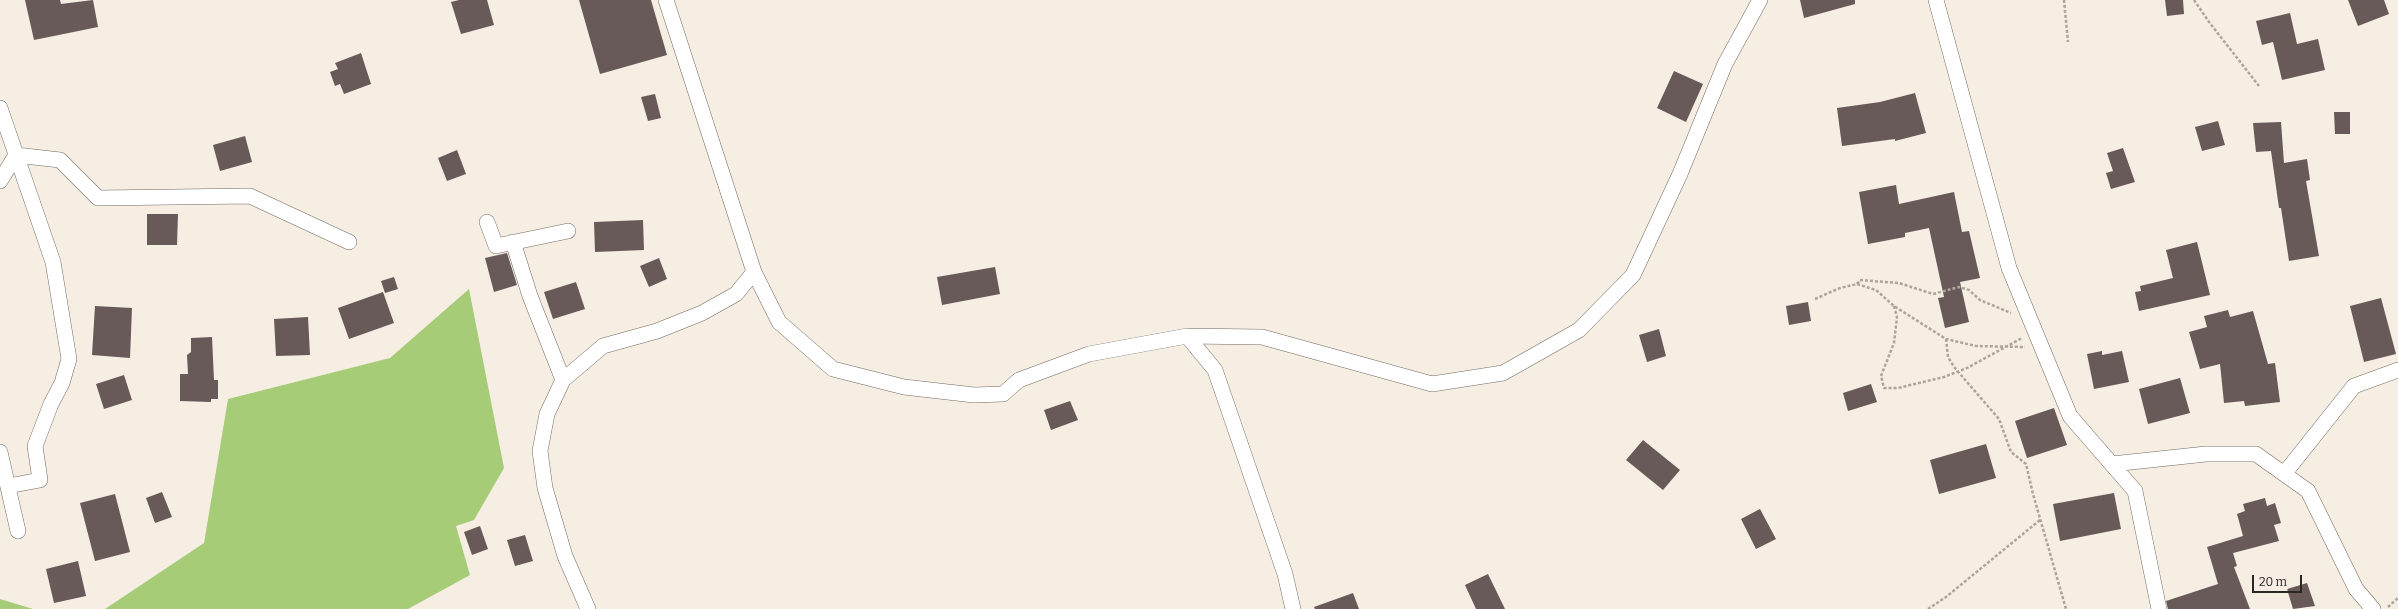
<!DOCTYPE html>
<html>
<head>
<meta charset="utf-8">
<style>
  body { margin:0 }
  #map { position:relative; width:2398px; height:609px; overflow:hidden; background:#f6ede3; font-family:Bitter,serif }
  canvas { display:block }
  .scale { position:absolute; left:2252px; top:575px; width:50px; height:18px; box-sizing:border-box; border:2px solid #2a2723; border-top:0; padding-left:5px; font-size:12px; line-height:14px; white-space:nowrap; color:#2a2723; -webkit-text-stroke:3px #f6ede3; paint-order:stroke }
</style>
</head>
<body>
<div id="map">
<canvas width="2398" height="609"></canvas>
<div class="scale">20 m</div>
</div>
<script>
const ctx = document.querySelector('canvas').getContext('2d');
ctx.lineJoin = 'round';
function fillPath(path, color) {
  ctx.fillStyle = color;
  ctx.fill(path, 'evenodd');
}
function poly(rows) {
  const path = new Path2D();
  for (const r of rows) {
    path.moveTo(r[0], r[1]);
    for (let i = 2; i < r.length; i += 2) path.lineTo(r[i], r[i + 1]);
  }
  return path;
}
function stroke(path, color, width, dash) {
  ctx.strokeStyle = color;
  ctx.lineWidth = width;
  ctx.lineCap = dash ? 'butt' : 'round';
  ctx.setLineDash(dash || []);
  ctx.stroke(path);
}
const green = poly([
  [469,289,504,468,474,520,456,526,470,575,408,609,105,609,204,543,228,399,390,358],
  [0,599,33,609,0,609]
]);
const building = poly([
  [25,0,60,0,61,4,93,0,98,27,34,40],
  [459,0,487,0,494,25,461,34,451,2],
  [579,0,651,0,667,55,600,74],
  [1800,0,1855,0,1855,4,1804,18],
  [2165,0,2183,0,2184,14,2167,16],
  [2348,0,2384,0,2389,14,2358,26],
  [2290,13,2297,44,2318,39,2325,70,2282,80,2273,42,2262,45,2256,21],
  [361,53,371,84,344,94,340,84,335,86,330,72,338,69,335,63],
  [1674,71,1703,84,1686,122,1657,108],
  [1915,93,1926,133,1895,141,1895,139,1842,146,1837,108,1880,102],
  [655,94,661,118,648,121,641,97],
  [2334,112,2350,112,2350,134,2335,134],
  [2218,121,2225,145,2202,151,2195,127],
  [2281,122,2284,163,2307,159,2310,180,2306,181,2319,256,2289,261,2281,208,2279,208,2271,151,2256,152,2253,123],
  [245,136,252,162,220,171,213,145],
  [2123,148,2135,182,2111,189,2106,173,2113,171,2107,153],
  [457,150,466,174,447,181,438,158],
  [1896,185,1899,204,1954,192,1962,232,1969,231,1980,278,1960,282,1969,322,1945,328,1938,298,1944,297,1929,228,1905,233,1905,237,1868,244,1859,192],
  [147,214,178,214,177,245,147,245],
  [643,220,644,250,595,252,594,222],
  [2197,242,2210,295,2139,311,2135,292,2141,291,2140,286,2173,278,2166,250],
  [507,253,517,285,494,292,485,258],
  [659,258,667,279,649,287,640,266],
  [995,267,1000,294,942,305,937,277],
  [394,277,398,289,385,293,381,281],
  [576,282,585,309,553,319,544,292],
  [383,292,394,323,349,339,338,308],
  [2381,298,2396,354,2364,362,2350,306],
  [1808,302,1811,321,1789,325,1786,306],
  [95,306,132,308,130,358,92,355],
  [2228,310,2230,317,2253,311,2268,364,2275,363,2280,402,2245,406,2244,401,2224,403,2220,364,2200,369,2189,332,2207,327,2204,316],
  [308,317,310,355,276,356,274,319],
  [1659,329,1666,356,1647,362,1639,335],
  [212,337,214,380,218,380,218,399,211,399,211,402,180,401,180,374,188,374,187,355,191,352,191,338],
  [2102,351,2102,355,2122,351,2129,382,2094,389,2087,354],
  [124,375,132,400,104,409,96,384],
  [2180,378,2190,413,2148,424,2139,389],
  [1871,384,1877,402,1848,411,1843,393],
  [1070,401,1078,420,1051,430,1044,410],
  [2054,408,2067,445,2027,458,2015,421],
  [1643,440,1680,470,1663,490,1626,460],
  [1986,444,1996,478,1939,494,1930,460],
  [162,492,172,517,155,523,146,498],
  [2114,493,2121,529,2060,541,2053,504],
  [115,494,130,552,95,561,80,503],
  [2265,498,2267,506,2275,503,2281,523,2274,525,2279,541,2233,553,2237,566,2234,567,2250,609,2168,609,2166,601,2218,584,2207,547,2243,536,2237,514,2245,511,2243,504],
  [1760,509,1776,539,1756,549,1741,519],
  [480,526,488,549,472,555,464,532],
  [525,535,533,561,515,566,507,540],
  [78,561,86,596,54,603,46,569],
  [1488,574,1505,609,1476,609,1465,585],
  [2307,583,2315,606,2293,609,2287,589],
  [1353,593,1359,609,1315,609,1314,607]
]);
const path = poly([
  [2064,0,2068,42],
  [2194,0,2209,22,2259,86],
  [1857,284,1860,280,1899,283,1933,294,1959,287,1969,290,1980,300,2011,313],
  [1815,299,1840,288,1857,284,1876,290,1894,306,1946,339,1976,346,2025,347],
  [1894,306,1897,317,1894,343,1881,376,1884,388,1898,388,1944,377,1967,368,2022,338],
  [1946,339,1948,357,1954,367,1999,419,2011,452,2026,464,2033,494,2066,609],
  [2388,607,2398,598],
  [1928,609,1946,597,2040,520]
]);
const minor = poly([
  [666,0,754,272,779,322,833,369,904,387,974,395,1003,394,1019,380,1089,354,1187,336,1262,337,1432,384,1503,373,1579,330,1633,275,1680,174,1725,64,1760,0],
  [1936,0,2009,268,2070,416,2135,491,2159,609],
  [0,108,53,262,69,359,62,383,51,404,35,446,40,480,8,486],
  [0,181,16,155,60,160,98,198,250,196,349,242],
  [487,222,496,246,568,231],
  [513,242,530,296,563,380],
  [1187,336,1215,370,1285,574,1293,609],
  [0,452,18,531],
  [2112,464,2206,454,2256,454,2308,491,2356,589,2373,609],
  [2284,474,2354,386,2398,370],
  [588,609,565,556,545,488,540,451,547,414,563,380,603,346,657,331,702,313,736,294,754,272]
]);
fillPath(green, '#a6cc78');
fillPath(building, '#675a58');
stroke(minor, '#726a61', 16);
stroke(path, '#aca59d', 2.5, [3, 2]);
stroke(minor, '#fff', 15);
</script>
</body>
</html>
